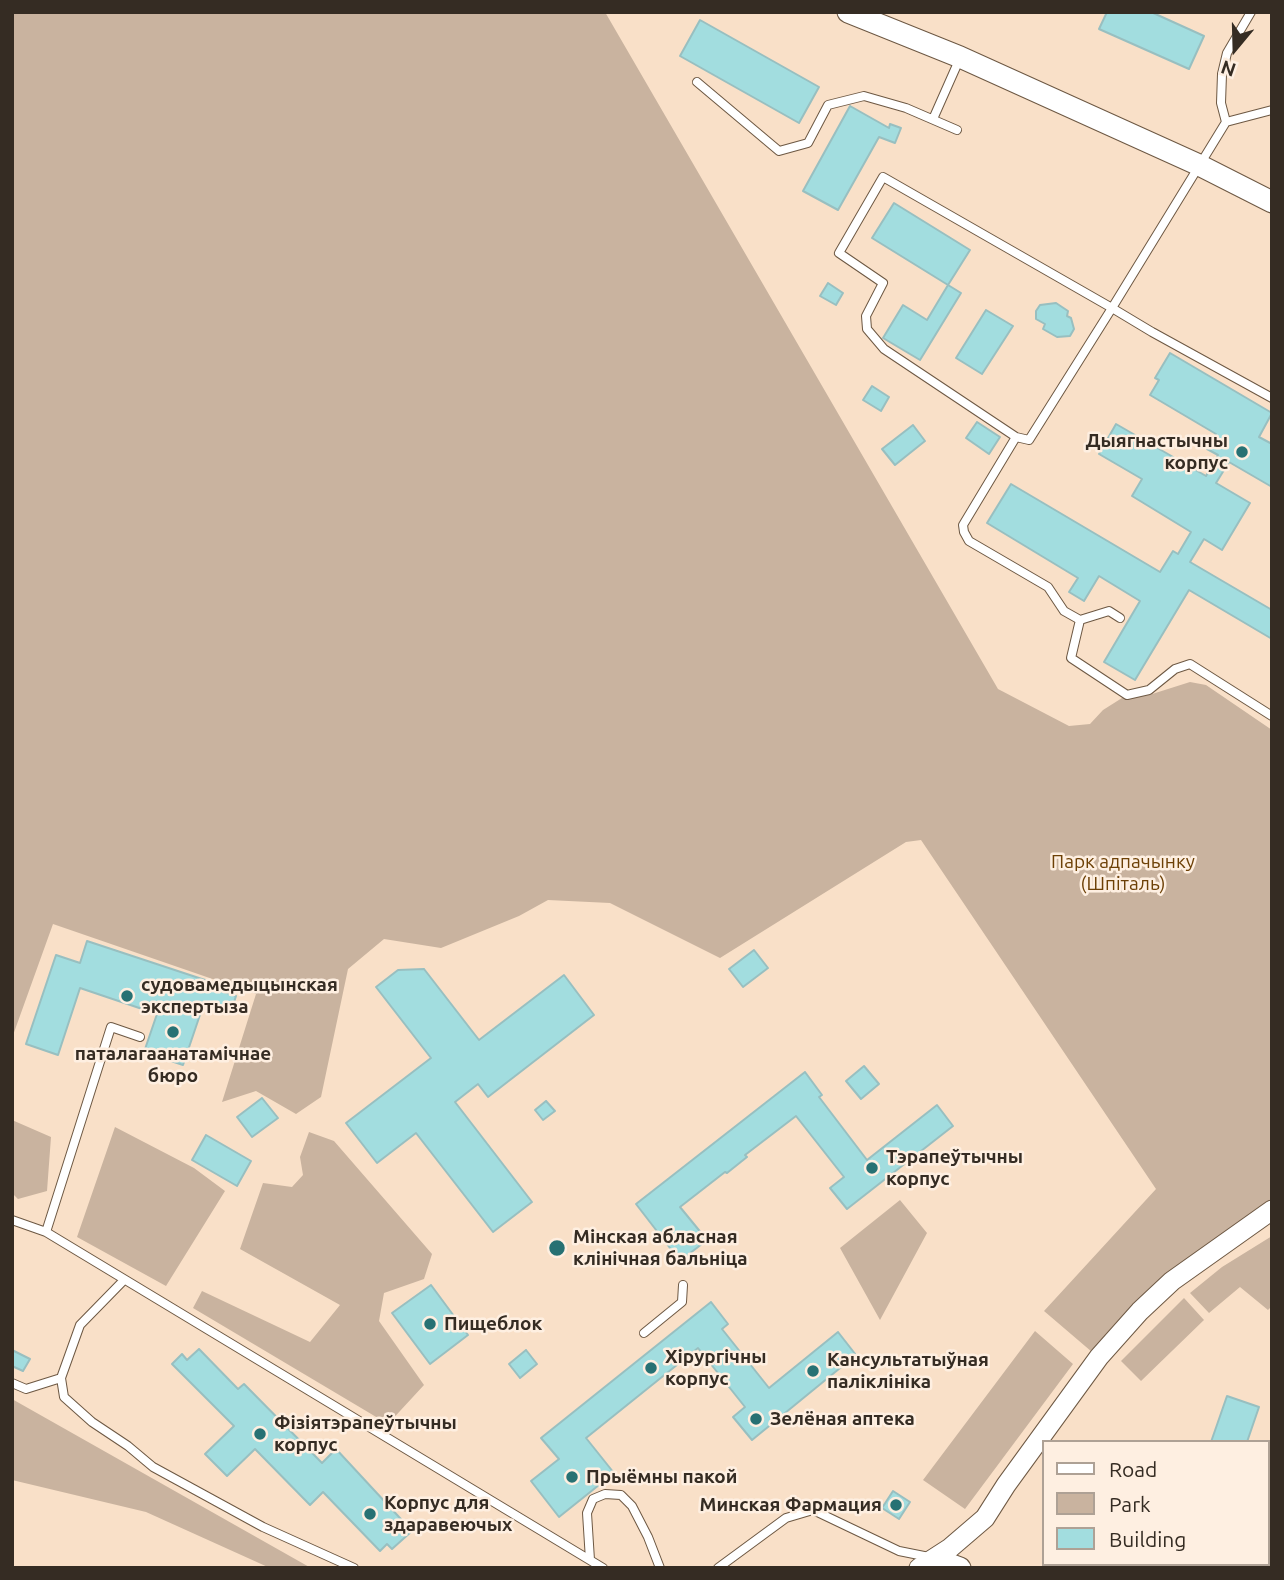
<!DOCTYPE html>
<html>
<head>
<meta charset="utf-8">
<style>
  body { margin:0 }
  #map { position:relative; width:1284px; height:1580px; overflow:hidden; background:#f9e0c8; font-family:Ubuntu,sans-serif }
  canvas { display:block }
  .frame { position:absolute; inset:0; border:14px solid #352c23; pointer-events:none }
  .legend { position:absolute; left:1042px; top:1440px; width:228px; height:126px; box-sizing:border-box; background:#feefe1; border:2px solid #aea195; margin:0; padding:9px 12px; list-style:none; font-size:21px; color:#352c23 }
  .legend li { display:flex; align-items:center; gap:14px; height:35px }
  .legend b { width:35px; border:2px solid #aea195 }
  .north { position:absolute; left:1200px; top:14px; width:70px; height:70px; -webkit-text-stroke:5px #feefe1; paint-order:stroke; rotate:199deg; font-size:19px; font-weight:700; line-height:28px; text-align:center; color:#352c23 }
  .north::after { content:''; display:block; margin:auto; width:24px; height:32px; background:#352c23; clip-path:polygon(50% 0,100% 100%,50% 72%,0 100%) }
</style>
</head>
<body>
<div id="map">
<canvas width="1284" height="1580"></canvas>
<div class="frame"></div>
<ul class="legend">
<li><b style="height:9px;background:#fff"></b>Road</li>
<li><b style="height:19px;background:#c9b39f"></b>Park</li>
<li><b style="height:19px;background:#a2dddf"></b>Building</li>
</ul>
<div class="north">N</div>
</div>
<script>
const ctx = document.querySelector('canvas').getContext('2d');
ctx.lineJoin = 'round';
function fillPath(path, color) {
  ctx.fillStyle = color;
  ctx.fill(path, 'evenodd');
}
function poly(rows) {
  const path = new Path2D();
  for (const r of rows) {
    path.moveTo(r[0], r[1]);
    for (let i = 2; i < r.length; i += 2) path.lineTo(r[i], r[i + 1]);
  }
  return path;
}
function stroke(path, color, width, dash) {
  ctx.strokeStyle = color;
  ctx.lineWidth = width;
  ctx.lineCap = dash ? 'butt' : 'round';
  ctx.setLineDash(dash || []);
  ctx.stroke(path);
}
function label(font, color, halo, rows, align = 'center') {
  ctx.font = font + ' Ubuntu,sans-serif';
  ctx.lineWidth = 5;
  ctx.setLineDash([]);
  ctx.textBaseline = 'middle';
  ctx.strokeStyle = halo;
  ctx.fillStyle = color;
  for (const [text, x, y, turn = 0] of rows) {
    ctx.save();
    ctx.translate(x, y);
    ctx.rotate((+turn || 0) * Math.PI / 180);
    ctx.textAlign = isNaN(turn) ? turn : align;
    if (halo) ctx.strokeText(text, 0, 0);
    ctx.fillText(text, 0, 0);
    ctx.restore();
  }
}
const green = poly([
  [12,12,605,12,998,689,1069,726,1090,724,1103,710,1122,698,1149,695,1190,682,1206,685,1272,730,1272,1198,1177,1266,1146,1292,1112,1327,1092,1352,1044,1311,1156,1189,921,840,906,842,720,958,610,903,548,900,519,916,441,948,384,939,348,969,321,1097,296,1114,256,1091,222,1102,256,994,53,924,12,1038],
  [12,1120,51,1137,47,1191,18,1199,12,1193],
  [115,1127,194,1168,225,1191,166,1286,77,1237],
  [309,1132,334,1141,432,1254,424,1279,384,1293,379,1321,424,1385,388,1424,193,1308,202,1291,310,1342,340,1305,240,1249,263,1183,292,1187,303,1175,300,1157],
  [900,1200,927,1233,880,1320,840,1248],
  [1272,1236,1272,1306,1268,1310,1240,1287,1209,1313,1190,1293,1222,1267],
  [1184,1298,1204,1320,1141,1381,1121,1361],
  [1035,1331,1073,1364,965,1509,923,1480],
  [12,1399,311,1568,270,1568,146,1512,12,1480]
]);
const building = poly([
  [1107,12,1151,12,1204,36,1189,69,1099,29,1107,12],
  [700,20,819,87,799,123,680,56,700,20],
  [850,106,889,128,890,124,901,128,895,143,879,137,838,210,803,191,850,106],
  [894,203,970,250,948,285,872,238,894,203],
  [828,283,843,293,836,305,820,296,828,283],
  [948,285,961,293,920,360,883,338,903,305,927,320,948,285],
  [1056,303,1068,311,1067,316,1071,318,1074,329,1070,336,1057,337,1043,329,1045,324,1036,319,1036,311,1040,305,1056,303],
  [986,310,1013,326,982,374,956,358,986,310],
  [1170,353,1272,413,1259,437,1272,444,1272,487,1229,462,1216,483,1250,503,1222,550,1204,539,1190,562,1272,610,1272,639,1189,590,1135,680,1104,662,1140,601,1099,576,1084,601,1069,592,1078,578,987,523,1011,484,1160,572,1173,551,1178,554,1191,532,1132,496,1142,479,1099,454,1116,424,1206,476,1218,455,1207,449,1216,434,1150,395,1159,380,1155,378,1170,353],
  [872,386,889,397,881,411,863,400,872,386],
  [977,422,1000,437,989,454,966,438,977,422],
  [913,425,925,441,895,465,882,449,913,425],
  [87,941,208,981,206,986,236,996,231,1012,204,1003,183,1065,144,1052,157,1014,80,988,58,1055,26,1044,56,955,80,963,87,941],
  [754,950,768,968,743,987,729,969,754,950],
  [424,969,479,1040,564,975,594,1015,488,1097,478,1084,455,1102,532,1202,493,1232,416,1133,377,1163,346,1123,431,1058,376,987,398,970,424,969],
  [864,1066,879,1084,861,1099,846,1081,864,1066],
  [805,1072,822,1095,819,1097,867,1160,937,1105,953,1126,847,1209,830,1188,844,1177,796,1116,745,1155,747,1157,727,1173,725,1172,680,1207,707,1240,680,1261,636,1204,805,1072],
  [262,1098,278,1118,252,1137,237,1117,262,1098],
  [546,1101,555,1111,543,1120,535,1110,546,1101],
  [206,1135,251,1161,237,1186,192,1160,206,1135],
  [431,1285,468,1335,430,1364,392,1313,431,1285],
  [711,1302,728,1324,722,1329,769,1388,838,1332,856,1355,752,1440,733,1417,745,1407,698,1348,586,1438,614,1473,559,1517,531,1481,559,1459,541,1438,711,1302],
  [199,1349,238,1389,244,1384,322,1463,336,1449,412,1531,392,1549,387,1544,380,1551,323,1492,310,1505,255,1449,227,1476,205,1454,234,1426,172,1364,182,1354,187,1360,199,1349],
  [12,1350,30,1359,23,1371,12,1366,12,1350],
  [526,1350,537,1364,520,1378,509,1364,526,1350],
  [1227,1396,1259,1407,1247,1442,1211,1442,1227,1396],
  [893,1491,910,1502,899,1519,882,1508,893,1491]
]);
const service = poly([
  [697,82,779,151,808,143,828,105,864,96,906,108,957,130],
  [1272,110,1226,122,1112,308,1029,440,1016,437,884,349,867,329,866,316,883,283,839,253,883,177,1112,308,1152,332,1272,398],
  [933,119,960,58],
  [1226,122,1221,103,1222,74,1227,53,1251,12],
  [1016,437,963,525,964,532,969,541,1048,587,1064,611,1080,620,1109,611,1120,618],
  [1080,620,1071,658,1127,695,1149,690,1175,669,1190,664,1272,716],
  [12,1220,46,1232,603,1568],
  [46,1232,111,1027,140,1037],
  [124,1280,80,1325,61,1378,64,1397,92,1422,128,1446,153,1467,263,1527,354,1568],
  [644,1333,682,1302,683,1285],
  [12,1383,26,1389,61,1378],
  [1268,1494,1272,1485],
  [590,1560,587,1513,593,1499,605,1494,621,1495,632,1506,648,1537,660,1568],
  [1216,1564,1226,1568],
  [718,1568,786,1518,813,1510,899,1551,929,1557],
  [1238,1568,1239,1564]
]);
const tertiary = poly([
  [919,1568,950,1548,985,1518,1006,1485,1099,1357,1140,1311,1172,1281,1272,1210]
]);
const secondary = poly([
  [848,12,960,57,1199,165,1272,202],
  [936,1559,960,1568]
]);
const markers = [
  [1242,452,7,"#277173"],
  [127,996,7,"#277173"],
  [173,1032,7,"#277173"],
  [872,1168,7,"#277173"],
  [557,1248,9,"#277173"],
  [430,1324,7,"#277173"],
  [651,1368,7,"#277173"],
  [813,1371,7,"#277173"],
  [756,1419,7,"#277173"],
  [260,1434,7,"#277173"],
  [572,1477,7,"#277173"],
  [896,1505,7,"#277173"],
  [370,1514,7,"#277173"]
];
const poiNames = [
  ["Дыягнастычны",1228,441,"right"],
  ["корпус",1228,463,"right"],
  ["судовамедыцынская",141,985],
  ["экспертыза",141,1007],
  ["паталагаанатамічнае",173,1054,"center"],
  ["бюро",173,1076,"center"],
  ["Тэрапеўтычны",886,1157],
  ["корпус",886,1179],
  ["Мінская абласная",573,1237],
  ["клінічная бальніца",573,1259],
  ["Пищеблок",444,1324],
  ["Хірургічны",665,1357],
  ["корпус",665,1379],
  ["Кансультатыўная",827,1360],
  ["паліклініка",827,1382],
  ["Зелёная аптека",770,1419],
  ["Фізіятэрапеўтычны",274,1423],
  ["корпус",274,1445],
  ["Прыёмны пакой",586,1477],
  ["Корпус для",384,1503],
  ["здаравеючых",384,1525],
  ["Минская Фармация",882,1505,"right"]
];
const parkNames = [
  ["Парк адпачынку",1123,862],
  ["(Шпіталь)",1123,884]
];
fillPath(green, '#c9b39f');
fillPath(building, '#a2dddf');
stroke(building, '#98bfc0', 2);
stroke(service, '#6d5843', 10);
stroke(tertiary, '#6d5843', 21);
stroke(secondary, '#6d5843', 23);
stroke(service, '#fff', 8);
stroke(tertiary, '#fff', 19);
stroke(secondary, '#fff', 21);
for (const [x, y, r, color] of markers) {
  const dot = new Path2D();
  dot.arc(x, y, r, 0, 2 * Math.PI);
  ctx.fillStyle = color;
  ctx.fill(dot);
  stroke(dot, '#feefe1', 2.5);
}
label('bold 19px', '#352c23', '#feefe1', poiNames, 'left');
label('19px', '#6d4006', '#feefe1', parkNames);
</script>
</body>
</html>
